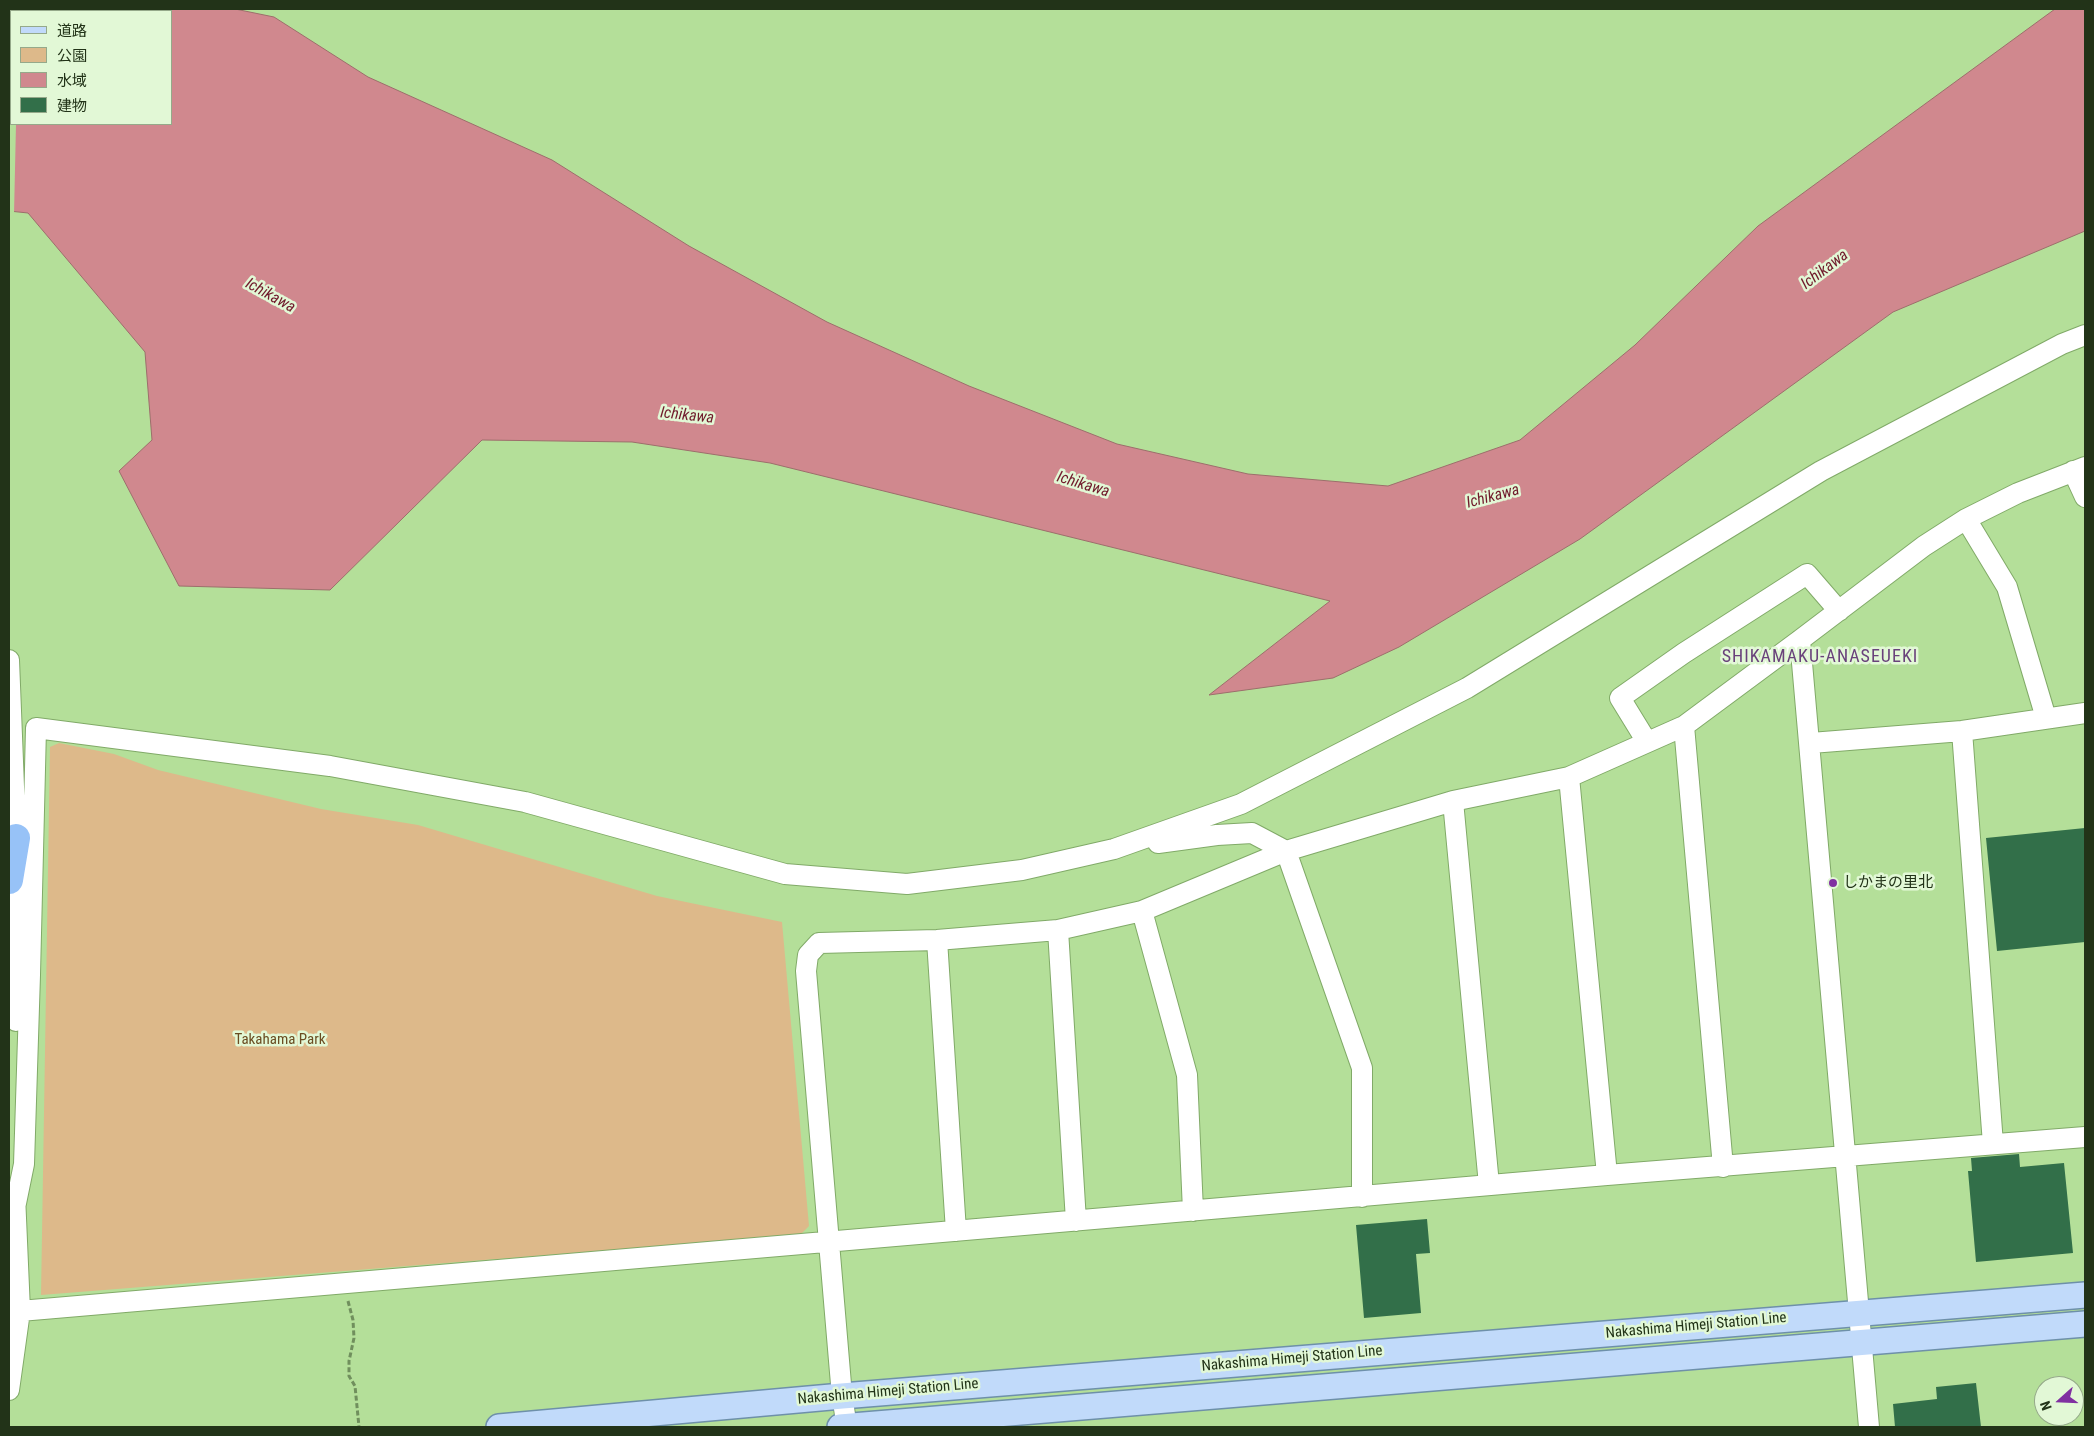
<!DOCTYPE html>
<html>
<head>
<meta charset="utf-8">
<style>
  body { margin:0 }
  #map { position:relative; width:2094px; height:1436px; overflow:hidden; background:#b4df99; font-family:"Roboto Condensed","Noto Sans JP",sans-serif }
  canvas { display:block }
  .frame { position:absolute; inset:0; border:10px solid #223318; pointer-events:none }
  .legend { position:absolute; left:10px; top:10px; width:162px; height:115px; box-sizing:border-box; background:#e2f8d6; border:1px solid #95a98a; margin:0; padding:6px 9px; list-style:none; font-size:15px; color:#223318 }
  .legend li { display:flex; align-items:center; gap:10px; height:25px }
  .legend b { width:25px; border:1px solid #95a98a }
  .north { position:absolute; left:2034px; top:1376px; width:50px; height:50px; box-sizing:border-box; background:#e2f8d6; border:1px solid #95a98a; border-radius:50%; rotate:250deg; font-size:14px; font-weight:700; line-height:20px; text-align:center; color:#223318 }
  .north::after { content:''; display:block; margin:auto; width:18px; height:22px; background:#8030a1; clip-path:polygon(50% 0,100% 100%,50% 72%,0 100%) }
</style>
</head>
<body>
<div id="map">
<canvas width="2094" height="1436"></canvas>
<div class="frame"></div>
<ul class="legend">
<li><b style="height:6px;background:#c1dafa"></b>道路</li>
<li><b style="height:14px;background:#ddb98a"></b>公園</li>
<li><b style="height:14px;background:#d0888e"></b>水域</li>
<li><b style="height:14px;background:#326f49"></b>建物</li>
</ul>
<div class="north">N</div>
</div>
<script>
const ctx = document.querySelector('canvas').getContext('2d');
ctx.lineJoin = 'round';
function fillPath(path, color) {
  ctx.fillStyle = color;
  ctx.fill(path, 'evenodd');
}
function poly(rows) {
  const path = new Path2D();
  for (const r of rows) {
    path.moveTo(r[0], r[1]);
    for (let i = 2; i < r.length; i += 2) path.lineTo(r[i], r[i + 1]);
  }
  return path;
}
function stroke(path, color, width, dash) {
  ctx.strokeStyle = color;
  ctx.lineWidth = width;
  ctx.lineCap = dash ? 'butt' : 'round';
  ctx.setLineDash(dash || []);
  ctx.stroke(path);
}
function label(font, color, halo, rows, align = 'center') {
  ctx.font = font + ' "Roboto Condensed","Noto Sans JP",sans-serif';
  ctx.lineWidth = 5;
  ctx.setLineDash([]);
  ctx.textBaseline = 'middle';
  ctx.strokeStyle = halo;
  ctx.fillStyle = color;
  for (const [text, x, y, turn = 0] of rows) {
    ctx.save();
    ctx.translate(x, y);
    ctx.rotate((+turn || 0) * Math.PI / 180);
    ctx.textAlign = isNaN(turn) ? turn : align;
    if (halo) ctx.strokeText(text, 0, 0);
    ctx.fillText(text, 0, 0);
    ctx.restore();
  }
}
const green = poly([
  [59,743,114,754,158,770,321,809,418,825,657,896,782,922,809,1226,800,1235,41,1295,50,747]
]);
const water = poly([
  [9,9,235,9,274,17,368,77,552,160,689,246,827,322,969,386,1117,444,1248,474,1388,486,1520,440,1635,345,1758,226,2055,9,2085,9,2085,231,1893,312,1580,539,1399,647,1333,678,1209,695,1330,601,770,463,632,442,482,440,330,590,179,586,119,471,152,440,145,352,28,213,9,211,9,9],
  [11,11,171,11,171,124,11,124,11,11]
]);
const pier = poly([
  [9,9,17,9,17,11,11,11,11,124,16,124,14,214,9,214]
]);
const building = poly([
  [2085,828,2085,942,1997,951,1986,838],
  [2019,1154,2020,1167,2064,1163,2073,1253,1976,1262,1968,1171,1972,1171,1971,1158],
  [1427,1219,1430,1253,1416,1254,1421,1313,1364,1318,1356,1225],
  [1976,1383,1981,1427,1895,1427,1893,1404,1937,1399,1936,1387]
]);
const path = poly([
  [348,1301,353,1320,354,1338,349,1361,349,1376,355,1386,359,1427]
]);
const minor = poly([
  [2073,471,2085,497],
  [1966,519,2007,587,2046,718],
  [1800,640,1869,1427],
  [9,660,16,838,16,1021],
  [1684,726,1723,1167],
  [1962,731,1993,1144],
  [1647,742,1620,698,1684,653,1807,574,1839,611],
  [1811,743,1962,731,2085,713],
  [1569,777,1607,1175],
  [1453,801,1489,1185],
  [1158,843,1217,835,1252,833,1286,851,1362,1068,1362,1197],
  [1142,911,1187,1075,1193,1211],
  [1058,930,1076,1221],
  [937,940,956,1231],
  [15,1208,24,1164,30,975,36,728,330,766,525,802,785,874,907,884,1022,870,1114,849,1241,804,1467,688,1821,471,2062,344,2085,335],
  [20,1311,1607,1175,2085,1137],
  [9,1390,20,1311,15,1195],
  [847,1427,842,1396,806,971,808,955,819,943,937,940,1058,930,1142,911,1286,851,1453,801,1569,777,1684,726,1800,640,1924,546,1966,519,2018,493,2085,467]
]);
const major = poly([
  [499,1427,842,1396,2085,1295],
  [840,1427,2085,1324]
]);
const highway = poly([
  [9,880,16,838]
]);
const markers = [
  [1833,883,5,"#8030a1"]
];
const poiNames = [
  ["しかまの里北",1843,883]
];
const parkNames = [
  ["Takahama Park",280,1040]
];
const streetNames = [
  ["Nakashima Himeji Station Line",1696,1326,-5],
  ["Nakashima Himeji Station Line",1292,1359,-5],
  ["Nakashima Himeji Station Line",888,1392,-5]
];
const waterNames = [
  ["Ichikawa",1825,270,-37],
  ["Ichikawa",270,296,29],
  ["Ichikawa",687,416,6],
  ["Ichikawa",1083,485,17],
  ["Ichikawa",1493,497,-15]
];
const quarterNames = [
  ["SHIKAMAKU-ANASEUEKI",1820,657]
];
fillPath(green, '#ddb98a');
fillPath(water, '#d0888e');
stroke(water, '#9c6e6b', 1);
fillPath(pier, '#b4df99');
fillPath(building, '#326f49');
stroke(minor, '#81aa68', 22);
stroke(major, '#6e90a9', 28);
stroke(highway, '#6e90a9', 30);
stroke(path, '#708f5d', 3, [5, 2.5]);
stroke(minor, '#fff', 20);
stroke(major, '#c1dafa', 25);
stroke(highway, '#97c2f7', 28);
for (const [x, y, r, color] of markers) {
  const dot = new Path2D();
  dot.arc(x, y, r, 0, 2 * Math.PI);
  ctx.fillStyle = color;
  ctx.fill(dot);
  stroke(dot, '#e2f8d6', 2);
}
label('15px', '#223318', '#e2f8d6', poiNames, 'left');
label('15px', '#6a4c21', '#e2f8d6', parkNames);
label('15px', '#223318', '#e2f8d6', streetNames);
label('italic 16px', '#701a2b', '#e2f8d6', waterNames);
ctx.letterSpacing = '1px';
label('18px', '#69427b', '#e2f8d6', quarterNames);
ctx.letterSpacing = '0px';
</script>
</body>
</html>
